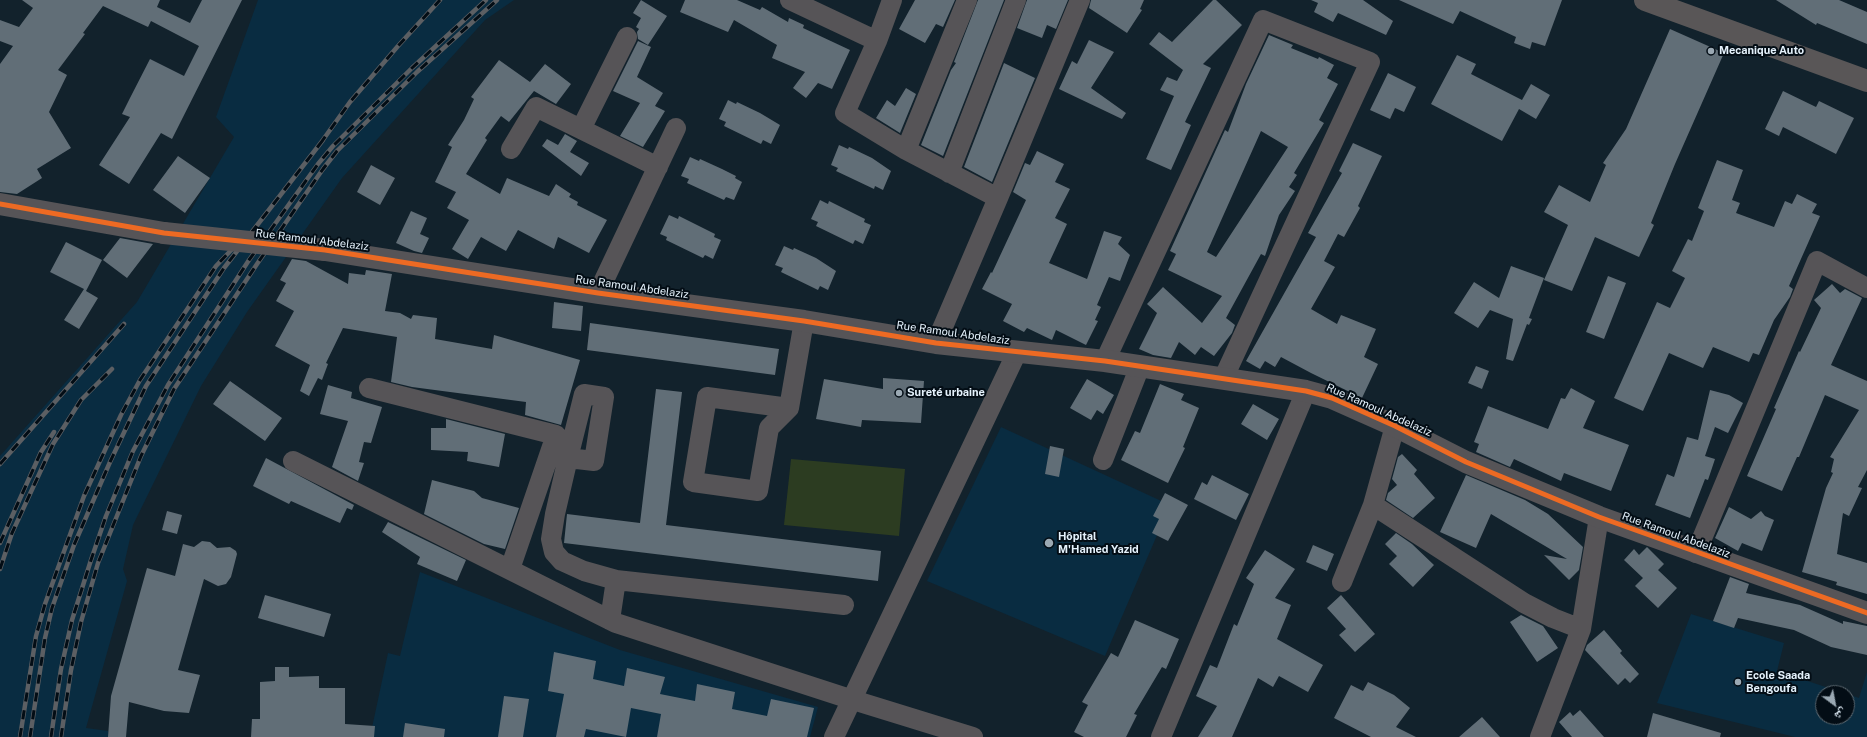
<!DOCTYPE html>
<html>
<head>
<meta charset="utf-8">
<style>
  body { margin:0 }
  #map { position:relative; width:1867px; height:737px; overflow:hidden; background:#12222c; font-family:"Public Sans","Noto Naskh Arabic",sans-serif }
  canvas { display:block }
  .north { position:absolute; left:1815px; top:685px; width:40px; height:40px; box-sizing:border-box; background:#030d15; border:1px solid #5d6971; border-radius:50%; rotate:148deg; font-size:11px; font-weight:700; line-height:16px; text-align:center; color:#e5f2fc }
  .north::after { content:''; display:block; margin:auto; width:14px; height:18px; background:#9ba9b3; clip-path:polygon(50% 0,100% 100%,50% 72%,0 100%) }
</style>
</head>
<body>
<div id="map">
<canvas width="1867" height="737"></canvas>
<div class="north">ش</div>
</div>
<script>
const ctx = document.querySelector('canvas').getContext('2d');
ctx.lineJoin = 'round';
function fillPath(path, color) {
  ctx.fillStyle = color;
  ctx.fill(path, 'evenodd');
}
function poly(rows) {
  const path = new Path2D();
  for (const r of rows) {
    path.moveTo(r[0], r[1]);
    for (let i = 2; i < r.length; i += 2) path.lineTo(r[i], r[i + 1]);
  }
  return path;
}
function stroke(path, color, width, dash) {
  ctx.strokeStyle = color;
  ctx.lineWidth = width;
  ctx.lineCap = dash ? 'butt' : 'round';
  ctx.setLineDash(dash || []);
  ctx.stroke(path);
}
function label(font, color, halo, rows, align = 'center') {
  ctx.font = font + ' "Public Sans",sans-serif';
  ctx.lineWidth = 4;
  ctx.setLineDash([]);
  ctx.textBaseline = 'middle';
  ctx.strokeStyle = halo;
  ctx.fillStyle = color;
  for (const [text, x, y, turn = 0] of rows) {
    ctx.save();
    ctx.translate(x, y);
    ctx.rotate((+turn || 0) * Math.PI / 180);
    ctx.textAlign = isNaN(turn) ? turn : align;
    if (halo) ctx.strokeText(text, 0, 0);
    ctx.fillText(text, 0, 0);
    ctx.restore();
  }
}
const built = poly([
  [258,0,514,0,485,20,342,178,247,312,201,386,133,525,123,569,127,581,86,728,108,731,109,737,0,737,0,456,137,302,234,137,216,117],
  [1001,427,1170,505,1105,656,927,581],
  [420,572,620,650,818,707,810,737,370,737,388,653,400,656],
  [1691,614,1784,643,1777,671,1844,693,1823,693,1823,717,1847,717,1847,694,1859,698,1867,672,1867,737,1795,737,1657,703]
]);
const green = poly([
  [791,459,905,469,899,536,784,525]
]);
const building = poly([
  [22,0,160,0,157,7,190,23,202,0,242,0,172,139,161,133,129,184,99,165,130,117,122,114,130,98,150,59,184,76,199,46,151,21,148,27,103,6,83,33,85,34,58,70,67,75,49,112,71,148,37,169,42,178,17,194,0,192,0,64,13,46,0,41,0,20,19,27,33,8],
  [641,0,667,16,648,45,638,39,637,32,639,29,636,27,641,18,633,13],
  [685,0,737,0,760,10,762,7,788,22,789,18,804,25,803,28,850,50,832,89,818,83,806,98,793,88,805,72,772,58,777,45,734,20,728,32,680,12],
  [915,0,955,0,943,27,936,24,925,43,899,29],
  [978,0,1004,0,943,156,921,145,951,70,956,63,954,62],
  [1027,0,1068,0,1056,29,1047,25,1042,38,1017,28],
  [1091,0,1144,0,1140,9,1142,10,1127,33,1089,8],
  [1213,0,1216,0,1242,25,1203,64,1211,68,1185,122,1191,125,1171,170,1146,159,1174,96,1160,90,1167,77,1177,81,1183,70,1149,44,1159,32,1172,42],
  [1311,0,1363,0,1393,21,1386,35,1338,13,1333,22,1314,12,1318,3],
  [1399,0,1562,0,1545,46,1532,42,1530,49,1514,43,1516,37,1460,11,1453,24],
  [1776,0,1839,0,1867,12,1867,44,1817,23,1816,25],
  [1670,29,1724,53,1675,164,1651,223,1654,225,1639,257,1595,237,1572,291,1544,280,1568,225,1544,212,1559,185,1590,202,1606,165,1603,163,1626,129],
  [1269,35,1293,45,1291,48,1318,59,1319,57,1334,65,1327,78,1338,84,1319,120,1324,123,1294,173,1297,175,1289,187,1295,191,1279,215,1265,256,1261,254,1226,318,1235,325,1232,333,1214,356,1201,347,1195,355,1179,342,1171,358,1153,355,1139,349,1157,313,1147,304,1163,287,1202,323,1222,296,1168,270,1176,254,1170,251,1225,130,1228,132,1246,84],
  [1261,131,1288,147,1216,257,1207,252],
  [1089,40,1114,52,1091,88,1126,113,1122,119,1059,89,1072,61,1077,64],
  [638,41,651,47,637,77,663,93,655,106,665,111,643,147,620,136,640,103,613,91],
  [1457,55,1476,64,1471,74,1522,100,1531,84,1550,95,1536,119,1519,109,1502,141,1431,104],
  [499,60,530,82,545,64,571,84,556,104,534,91,509,122,501,116,485,138,487,140,466,174,500,194,507,178,549,196,556,184,571,194,569,197,578,202,577,205,607,220,589,253,558,237,554,249,518,230,506,251,481,237,468,259,452,249,469,220,447,208,456,192,435,182,452,147,448,145,464,120,474,99,471,97],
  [1004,63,1035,78,992,182,964,167],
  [1388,73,1416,87,1404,112,1395,108,1390,119,1370,110],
  [906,88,916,94,900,133,876,118,887,100,895,106],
  [1783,91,1816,107,1819,101,1854,118,1836,154,1783,127,1779,136,1765,129],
  [728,100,736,104,737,102,760,113,780,125,771,144,763,140,761,144,724,126,726,122,719,119],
  [565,134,577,141,570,152,589,163,581,176,542,146,547,139,558,145],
  [1353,143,1382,156,1358,206,1360,208,1344,237,1338,234,1324,261,1335,267,1311,309,1337,324,1341,315,1376,329,1364,357,1378,364,1362,398,1311,373,1281,357,1275,367,1265,361,1260,369,1246,361,1316,237,1308,233,1342,173,1339,171],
  [839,145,848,149,849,147,872,158,891,171,883,190,875,186,874,189,836,171,838,168,831,165],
  [1037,151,1064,164,1055,182,1070,189,1055,218,1067,224,1049,263,1087,279,1104,231,1122,237,1118,244,1130,255,1120,281,1109,277,1097,305,1101,307,1095,320,1098,321,1086,345,1056,330,1052,340,1027,328,1024,332,1003,321,1012,304,982,289,991,272,992,273,1026,200,1013,192,1025,163,1030,165],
  [178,156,210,178,185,213,153,190],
  [690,157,699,161,700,159,722,169,736,176,735,178,742,182,734,200,726,197,724,200,687,183,689,179,681,176],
  [1717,160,1743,170,1732,200,1740,203,1736,213,1774,227,1785,201,1792,204,1797,194,1817,204,1812,213,1820,216,1789,286,1793,289,1790,297,1774,320,1759,355,1753,353,1749,362,1713,347,1703,368,1669,353,1643,411,1614,398,1657,302,1670,308,1685,278,1672,271,1688,239,1692,241,1704,211,1698,208],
  [371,165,395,178,380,205,357,192],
  [820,200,828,204,829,201,865,219,864,222,871,225,863,244,855,240,853,244,816,226,818,222,811,219],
  [411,211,427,218,420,234,429,238,422,253,414,251,396,243],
  [669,215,678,219,679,216,715,234,714,237,721,240,713,259,705,255,703,258,666,240,667,237,660,234],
  [120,238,153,244,127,278,103,260],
  [66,242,102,260,86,291,98,298,79,329,64,320,84,289,50,272],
  [784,246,793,250,794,248,816,258,836,271,828,290,820,286,818,290,781,272,783,268,775,265],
  [292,259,306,261,348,284,349,273,365,275,366,270,392,274,385,311,400,313,411,319,413,315,437,318,435,339,492,349,494,335,580,360,561,425,525,415,526,402,412,387,391,382,397,337,343,328,326,363,328,364,322,380,318,378,309,396,300,391,310,365,275,346,294,311,276,301,286,283,280,280],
  [1511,266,1544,278,1529,318,1532,319,1529,325,1527,324,1513,361,1506,359,1513,319,1490,310,1478,328,1454,313,1474,282,1499,298],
  [1608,276,1626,283,1604,339,1586,332],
  [1832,284,1840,293,1845,289,1862,298,1831,365,1867,381,1867,470,1858,487,1862,488,1849,516,1843,513,1837,554,1867,563,1867,594,1836,585,1837,582,1802,572,1826,488,1833,473,1831,472,1834,459,1830,457,1859,410,1825,395,1799,457,1797,457,1782,491,1747,476,1776,409,1774,408,1799,351,1800,352,1821,308,1814,300],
  [554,302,583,306,581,331,552,328],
  [590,323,779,349,775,375,587,350],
  [1476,366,1489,371,1482,389,1468,383],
  [883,378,924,381,921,423,862,420,861,427,816,419,824,379,883,389],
  [1087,379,1114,395,1103,414,1097,410,1091,420,1070,408],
  [230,381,282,418,265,441,213,404],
  [1160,384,1184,394,1181,400,1199,408,1183,447,1185,448,1168,483,1121,460,1135,431,1140,433],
  [328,385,352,392,351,398,382,407,371,443,364,442,359,462,364,463,358,481,332,467,348,421,320,414],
  [1571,388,1595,401,1583,428,1629,445,1611,491,1564,473,1561,481,1514,459,1510,467,1476,452,1479,444,1474,442,1488,406,1548,429,1561,398,1565,399],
  [656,389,682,392,666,525,881,551,878,581,564,543,567,514,640,523],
  [1710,390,1729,395,1743,403,1728,433,1715,427,1705,456,1715,459,1708,480,1705,479,1690,518,1655,505,1667,474,1674,477,1687,437,1698,440],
  [1253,404,1279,419,1267,440,1241,424],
  [446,419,505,434,499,467,467,461,468,452,431,450,431,428,446,428],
  [1050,446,1064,449,1059,477,1045,474],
  [1402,454,1417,470,1414,474,1435,498,1413,518,1386,500,1388,493,1397,485,1392,479,1398,457],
  [266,458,354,505,352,510,347,508,340,523,291,501,289,504,253,486],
  [1212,475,1249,494,1236,520,1194,499,1202,482,1207,485],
  [1466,475,1525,500,1548,514,1583,547,1579,570,1569,580,1544,555,1567,559,1491,514,1476,548,1440,532],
  [432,480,474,491,482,498,519,508,505,549,484,544,424,514],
  [1165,493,1188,505,1168,541,1152,533,1159,519,1153,516],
  [1729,507,1751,519,1761,511,1765,516,1774,520,1762,551,1742,543,1738,551,1715,538],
  [167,511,182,515,177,534,162,530],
  [388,522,466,560,457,581,417,564,420,557,382,532],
  [1396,533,1412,544,1434,565,1413,587,1389,564,1397,556,1385,544],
  [202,541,210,542,217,548,230,547,236,551,237,554,231,577,226,584,218,586,204,579,178,670,200,675,189,713,164,711,129,702,126,737,108,737,111,696,147,568,175,576,183,544,194,547],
  [1313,545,1334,554,1327,571,1306,562],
  [1647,547,1664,564,1658,570,1677,588,1658,608,1635,586,1643,578,1624,560,1634,549,1639,555],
  [1265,550,1295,569,1275,598,1291,605,1277,639,1323,665,1308,692,1279,676,1273,687,1258,678,1232,737,1198,737,1217,706,1196,696,1210,665,1217,668,1234,624,1237,626,1254,584,1246,578],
  [1730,577,1749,584,1746,593,1800,605,1843,624,1843,621,1867,626,1867,655,1831,647,1794,630,1738,618,1734,628,1713,621],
  [265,595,331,614,324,637,258,618],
  [1341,595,1375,634,1355,652,1339,635,1346,629,1327,608],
  [1521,615,1543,626,1558,648,1537,662,1510,622],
  [1135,620,1179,639,1166,669,1162,667,1134,714,1137,715,1126,737,1084,737,1074,732,1088,705,1082,702,1111,653,1118,657],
  [1604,630,1622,651,1620,653,1639,674,1630,683,1625,678,1618,685,1585,650,1587,645],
  [554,652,596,661,593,679,624,686,627,668,665,677,660,694,695,701,697,684,735,692,732,709,767,716,771,699,814,708,807,737,657,737,661,714,631,708,626,737,586,729,584,737,556,737,564,694,548,691],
  [275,667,289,667,289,677,319,676,319,688,345,688,345,724,375,726,374,737,251,737,252,719,260,719,260,682,275,681],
  [1368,682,1394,695,1410,708,1396,727,1416,737,1371,737,1334,718,1351,685,1363,691],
  [504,696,529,699,523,737,498,737],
  [1580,710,1604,737,1572,737,1559,722,1570,712,1573,716],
  [1653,713,1721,733,1720,737,1647,737],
  [1482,717,1500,737,1459,737],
  [405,723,445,729,444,737,403,737]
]);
const minor = poly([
  [790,0,877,41],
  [892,0,877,41,845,113,906,150,998,198],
  [581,129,627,37],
  [511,149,536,107,658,167],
  [906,150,967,0],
  [949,173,1016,0],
  [598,293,676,128],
  [936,343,998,198,1080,0],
  [1105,361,1263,20,1370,62,1224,377],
  [369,388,556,435,510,569],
  [789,408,707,397,693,482,758,491,769,428,789,408,804,321],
  [568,458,594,461,604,397,584,394,568,458,555,514,551,539,554,552,562,561,584,571,616,580,610,620],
  [1103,460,1140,366],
  [293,461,616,623,853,700,973,737],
  [1373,505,1524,603,1553,618,1581,629],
  [1696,553,1817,261,1867,288],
  [616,580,844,605],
  [1342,582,1373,505,1395,426],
  [834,737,1017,352],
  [1161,737,1306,391],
  [1540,737,1581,629,1599,517]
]);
const tertiary = poly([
  [0,204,164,233],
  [325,250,598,293,804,321,936,343,1105,361,1306,391,1332,398,1395,426,1466,462,1599,517,1867,613]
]);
const secondary = poly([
  [1645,0,1867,81]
]);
const rail = poly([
  [320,144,350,102,398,46,440,0],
  [0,464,124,324],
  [0,543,41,452,54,432],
  [0,569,12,533,53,444,81,400,112,369],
  [20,737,36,636,45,604,84,496,121,415,140,380,216,266,238,243],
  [30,737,45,638,52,608,74,545,110,462,146,386,224,268,323,140],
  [51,737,61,669,72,620,91,560,106,516,133,451,168,385,249,260,318,164,333,146,412,68,486,0],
  [61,737,71,670,81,622,98,563,141,456,174,389,257,264,323,169,337,151,417,72,497,0]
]);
const tertiaryBridge = poly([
  [164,233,325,250]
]);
const cycleway = poly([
  [0,204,164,233,325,250,598,293,804,321,936,343,1105,361,1306,391,1332,398,1395,426,1466,462,1599,517,1867,613]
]);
const markers = [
  [1711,51,4,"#9ba9b3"],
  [899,393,4,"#9ba9b3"],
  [1049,543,5,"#9ba9b3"],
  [1738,682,4,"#9ba9b3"]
];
const poiNames = [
  ["Mecanique Auto",1719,51],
  ["Sureté urbaine",907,393],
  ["Hôpital",1058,537],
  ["M'Hamed Yazid",1058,550],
  ["Ecole Saada",1746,676],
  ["Bengoufa",1746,689]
];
const streetNames = [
  ["Rue Ramoul Abdelaziz",312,240,7],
  ["Rue Ramoul Abdelaziz",632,287,8],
  ["Rue Ramoul Abdelaziz",953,333,8],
  ["Rue Ramoul Abdelaziz",1379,410,24],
  ["Rue Ramoul Abdelaziz",1676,535,20]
];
fillPath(built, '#092c41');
fillPath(green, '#2c3c21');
fillPath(building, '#616e77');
stroke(minor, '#565457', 20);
stroke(tertiary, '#565457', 22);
stroke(secondary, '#595657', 22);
stroke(rail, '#5c5f63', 4.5);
stroke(rail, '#030d15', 3, [9]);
stroke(tertiaryBridge, '#565457', 22);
stroke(cycleway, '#ed6a23', 5);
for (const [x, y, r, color] of markers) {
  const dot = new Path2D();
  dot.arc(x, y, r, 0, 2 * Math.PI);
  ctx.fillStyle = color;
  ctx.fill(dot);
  stroke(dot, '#030d15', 1.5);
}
label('bold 11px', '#e5f2fc', '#030d15', poiNames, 'left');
label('11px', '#e5f2fc', '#030d15', streetNames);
</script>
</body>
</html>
